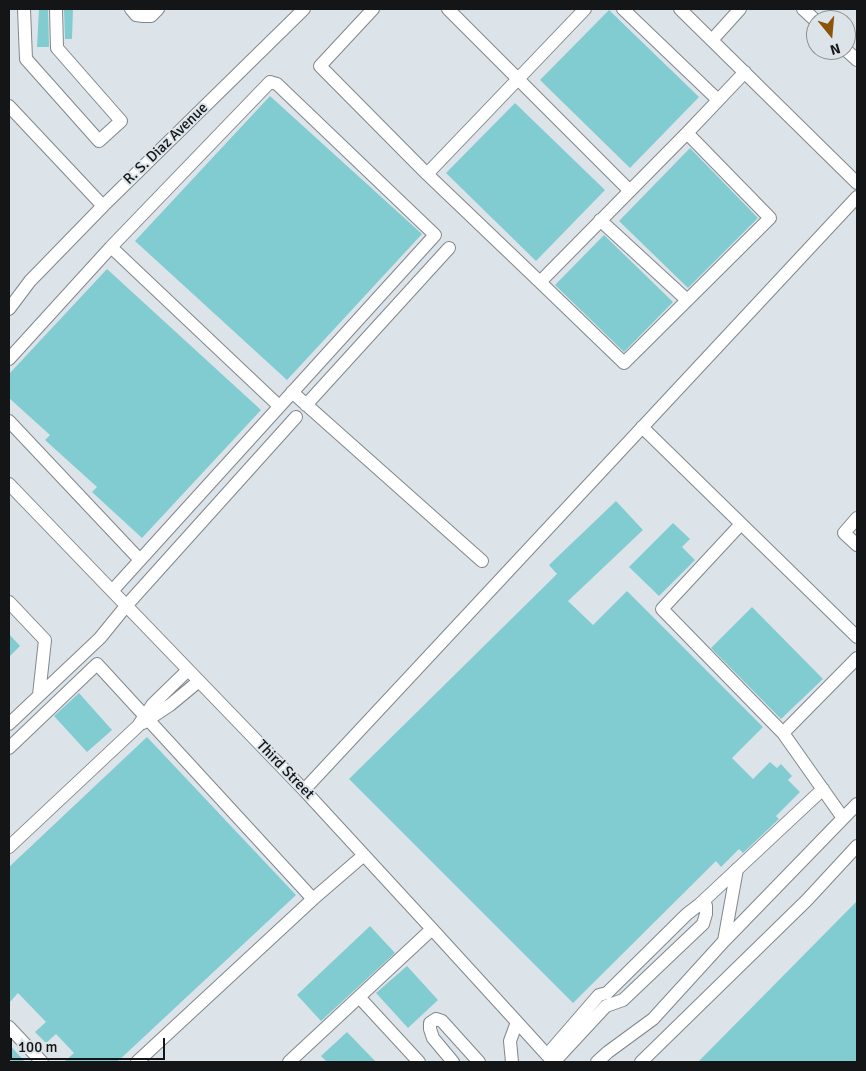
<!DOCTYPE html>
<html>
<head>
<meta charset="utf-8">
<style>
  body { margin:0 }
  #map { position:relative; width:866px; height:1071px; overflow:hidden; background:#dde4e9; font-family:Signika,sans-serif }
  canvas { display:block }
  .frame { position:absolute; inset:0; border:10px solid #131517; pointer-events:none }
  .north { position:absolute; left:806px; top:10px; width:50px; height:50px; box-sizing:border-box; background:#dde4e9; border:1px solid #8c9195; border-radius:50%; rotate:163deg; font-size:14px; font-weight:700; line-height:20px; text-align:center; color:#131517 }
  .north::after { content:''; display:block; margin:auto; width:18px; height:22px; background:#8c5408; clip-path:polygon(50% 0,100% 100%,50% 72%,0 100%) }
  .scale { position:absolute; left:10px; top:1038px; width:155px; height:22px; box-sizing:border-box; border:2px solid #131517; border-top:0; padding-left:6px; font-size:15px; line-height:18px; white-space:nowrap; color:#131517; -webkit-text-stroke:4px #dde4e9; paint-order:stroke }
</style>
</head>
<body>
<div id="map">
<canvas width="866" height="1071"></canvas>
<div class="frame"></div>
<div class="north">N</div>
<div class="scale">100 m</div>
</div>
<script>
const ctx = document.querySelector('canvas').getContext('2d');
ctx.lineJoin = 'round';
function fillPath(path, color) {
  ctx.fillStyle = color;
  ctx.fill(path, 'evenodd');
}
function poly(rows) {
  const path = new Path2D();
  for (const r of rows) {
    path.moveTo(r[0], r[1]);
    for (let i = 2; i < r.length; i += 2) path.lineTo(r[i], r[i + 1]);
  }
  return path;
}
function stroke(path, color, width, dash) {
  ctx.strokeStyle = color;
  ctx.lineWidth = width;
  ctx.lineCap = dash ? 'butt' : 'round';
  ctx.setLineDash(dash || []);
  ctx.stroke(path);
}
function label(font, color, halo, rows, align = 'center') {
  ctx.font = font + ' Signika,sans-serif';
  ctx.lineWidth = 4;
  ctx.setLineDash([]);
  ctx.textBaseline = 'middle';
  ctx.strokeStyle = halo;
  ctx.fillStyle = color;
  for (const [text, x, y, turn = 0] of rows) {
    ctx.save();
    ctx.translate(x, y);
    ctx.rotate((+turn || 0) * Math.PI / 180);
    ctx.textAlign = isNaN(turn) ? turn : align;
    if (halo) ctx.strokeText(text, 0, 0);
    ctx.fillText(text, 0, 0);
    ctx.restore();
  }
}
const building = poly([
  [39,9,48,9,49,47,37,47],
  [64,9,73,9,72,39,65,39],
  [609,10,699,97,630,168,540,80],
  [270,96,422,234,287,380,135,241],
  [515,103,605,190,536,261,446,173],
  [690,148,758,218,688,288,619,221],
  [604,235,673,302,624,352,555,285],
  [107,269,261,410,142,538,92,492,97,487,45,440,50,435,9,398,9,374],
  [616,501,643,530,568,601,593,625,627,591,763,727,732,758,753,779,770,762,777,768,781,764,792,776,788,780,800,792,776,816,779,819,743,853,739,849,721,867,716,861,573,1003,349,779,557,574,549,565],
  [673,523,690,539,682,547,695,560,659,596,629,567],
  [752,607,823,679,781,719,711,648],
  [9,634,20,646,9,657],
  [79,693,112,730,87,752,54,716],
  [147,737,296,895,117,1062,64,1062,74,1053,56,1034,46,1043,35,1032,46,1022,18,993,9,1003,9,867],
  [857,901,857,1062,698,1062],
  [370,926,395,953,321,1021,297,995],
  [407,966,438,1000,408,1028,376,993],
  [347,1032,376,1062,327,1062,321,1056],
  [9,1044,25,1062,9,1062]
]);
const minor = poly([
  [24,9,26,59,99,141,121,121,57,48,56,9],
  [131,9,136,15,143,16,151,16,158,9],
  [373,9,320,66,427,174],
  [448,9,629,190],
  [585,9,427,174,540,282,687,133,745,72],
  [623,9,718,100],
  [680,9,857,183],
  [803,9,816,21],
  [712,40,740,9],
  [846,50,857,60],
  [9,106,103,206],
  [600,220,687,300],
  [111,247,279,406],
  [540,282,624,363,770,218,687,133],
  [9,309,30,281,103,206,304,9],
  [9,359,111,247,270,82,277,84,435,235,112,591],
  [292,392,482,561],
  [306,405,449,248],
  [9,421,140,560],
  [642,427,857,637],
  [9,484,304,790,432,929,517,1022,547,1055,554,1062,606,1006,623,1000,703,924,706,914,706,906,700,904,687,914,607,993,599,995,547,1055],
  [857,518,844,533,857,545],
  [741,524,662,609,783,733,843,818],
  [9,602,45,640,39,695],
  [143,723,170,705,199,681],
  [9,724,100,638,126,606,296,417],
  [783,733,857,658],
  [9,748,97,664,313,899],
  [304,790,857,197],
  [9,847,138,726,153,704,188,670],
  [700,904,823,789],
  [724,941,737,869],
  [359,997,419,1062],
  [9,1027,42,1062],
  [137,1062,313,899,364,855],
  [289,1062,432,929],
  [453,1062,433,1038,430,1029,430,1023,436,1019,442,1021,479,1062],
  [512,1062,510,1041,517,1022],
  [597,1062,608,1052,653,1019,724,941,857,804],
  [641,1062,807,900,857,846]
]);
const streetNames = [
  ["R. S. Diaz Avenue",166,144,-44],
  ["Third Street",285,770,46]
];
fillPath(building, '#80ccd1');
stroke(minor, '#80878b', 14);
stroke(minor, '#fff', 12);
label('15px', '#131517', '#dde4e9', streetNames);
</script>
</body>
</html>
